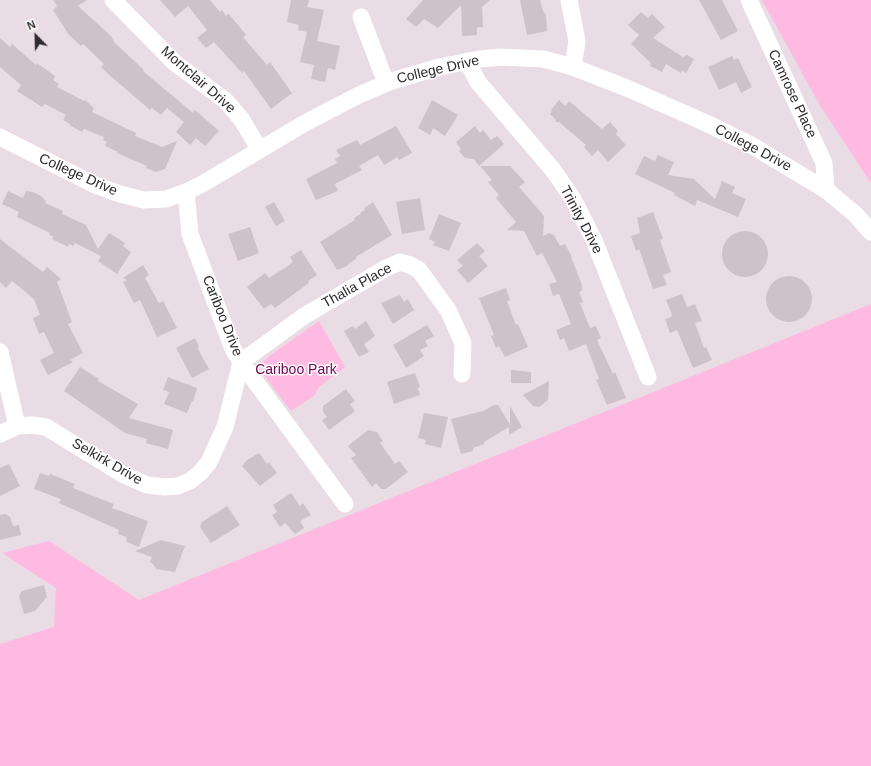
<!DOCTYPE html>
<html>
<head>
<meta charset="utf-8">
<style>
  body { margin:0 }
  #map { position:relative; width:871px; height:766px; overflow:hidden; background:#eadce4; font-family:Helvetica,sans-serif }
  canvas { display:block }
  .north { position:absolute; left:16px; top:16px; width:40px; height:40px; -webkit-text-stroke:3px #fff; paint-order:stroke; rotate:337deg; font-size:11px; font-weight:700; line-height:16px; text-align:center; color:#2f2a2d }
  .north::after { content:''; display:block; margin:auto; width:14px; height:18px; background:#2f2a2d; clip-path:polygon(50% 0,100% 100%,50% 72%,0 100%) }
</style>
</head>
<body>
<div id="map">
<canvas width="871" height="766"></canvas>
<div class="north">N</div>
</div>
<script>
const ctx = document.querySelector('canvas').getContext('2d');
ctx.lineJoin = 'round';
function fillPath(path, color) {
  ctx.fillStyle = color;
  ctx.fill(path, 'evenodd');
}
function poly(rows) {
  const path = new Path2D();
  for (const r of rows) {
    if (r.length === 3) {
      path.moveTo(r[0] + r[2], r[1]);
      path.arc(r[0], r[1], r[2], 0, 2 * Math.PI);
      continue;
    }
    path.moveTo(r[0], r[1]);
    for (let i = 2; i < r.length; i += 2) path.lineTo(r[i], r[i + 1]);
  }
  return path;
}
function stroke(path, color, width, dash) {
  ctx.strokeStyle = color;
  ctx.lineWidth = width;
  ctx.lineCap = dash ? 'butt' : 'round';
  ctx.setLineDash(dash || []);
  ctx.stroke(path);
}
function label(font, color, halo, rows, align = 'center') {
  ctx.font = font + ' Helvetica,sans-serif';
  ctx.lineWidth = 3;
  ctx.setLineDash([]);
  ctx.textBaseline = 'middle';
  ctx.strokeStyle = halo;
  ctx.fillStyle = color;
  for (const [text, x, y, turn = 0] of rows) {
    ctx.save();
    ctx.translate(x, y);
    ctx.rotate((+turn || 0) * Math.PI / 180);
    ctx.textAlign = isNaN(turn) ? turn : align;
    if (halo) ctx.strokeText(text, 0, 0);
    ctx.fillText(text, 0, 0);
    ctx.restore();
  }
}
const green = poly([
  [762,0,871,0,871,183,819,104],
  [871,304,871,766,0,766,0,644,54,627,56,588,2,553,49,541,139,600],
  [319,321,345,367,319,387,315,395,291,411,264,375,262,363,269,356]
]);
const building = poly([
  [53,0,87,0,78,6,111,36,114,42,144,70,143,71,193,113,195,110,219,131,205,146,196,138,190,145,176,132,184,122,167,108,161,115,152,108,150,110,107,73,101,67,104,64,83,44,81,46,69,35,53,10,57,6],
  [160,0,210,0,220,12,222,10,226,16,229,14,246,35,243,37,267,65,270,62,292,93,271,109,244,71,242,73,214,42,206,48,197,38,207,30,188,6,175,17],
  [291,0,309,0,307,7,324,10,317,41,340,46,335,70,328,68,325,82,311,79,314,65,300,62,307,32,298,30,299,25,287,22],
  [423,0,490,0,482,7,483,27,477,27,477,35,462,36,461,5,438,28,424,19,416,27,406,19],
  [520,0,540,0,543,11,546,15,547,31,527,35],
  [699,0,722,0,738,31,721,40],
  [641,12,648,18,652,14,665,27,653,38,683,57,687,55,694,59,686,73,682,70,681,73,666,64,662,72,650,66,651,63,631,44,639,35,628,25],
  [0,38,10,47,12,44,36,65,37,63,55,76,53,80,59,84,57,87,84,101,85,100,94,108,92,112,136,133,135,136,162,147,177,141,165,169,156,172,146,168,147,166,117,153,118,152,105,146,107,142,103,140,104,137,84,129,82,132,69,125,70,124,63,120,66,115,45,104,42,107,17,91,21,85,0,67],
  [732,56,734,60,738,58,752,87,741,93,736,82,719,90,708,67],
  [432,100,458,115,445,136,433,128,430,135,418,128],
  [559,100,565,106,569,101,602,129,610,122,618,131,616,134,626,145,608,162,598,150,592,156,584,147,586,145,559,122,556,122,555,119,550,114,552,111,551,110],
  [396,126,412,153,399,160,397,157,384,165,378,155,359,166,362,170,335,184,338,191,316,200,306,179,337,163,335,159,340,156,336,150,357,140,360,145],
  [475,126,480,133,483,130,491,140,497,136,504,144,479,166,474,159,465,158,459,151,461,149,456,142],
  [658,155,674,162,668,175,694,179,715,199,722,181,735,187,732,193,746,199,738,217,697,200,695,206,674,195,675,193,635,174,644,156,655,161],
  [480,166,510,166,525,182,519,187,544,216,543,236,549,233,554,235,560,246,565,244,572,257,571,257,582,285,582,290,579,292,583,302,580,303,590,328,596,326,601,338,597,340,613,374,615,372,626,398,607,405,596,380,599,379,586,344,569,351,564,338,560,340,556,330,571,324,559,294,553,296,549,284,557,282,542,253,537,256,524,231,507,230,516,222,496,198,499,195,488,182,492,180],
  [8,191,23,198,26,191,33,192,41,196,46,201,45,203,63,211,62,214,86,225,98,249,109,233,125,243,123,246,131,252,117,274,98,261,101,256,75,243,73,246,69,244,68,247,52,239,53,236,49,235,50,233,17,217,19,212,2,204],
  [420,198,425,230,402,234,396,202],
  [274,202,285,221,276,226,265,207],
  [373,202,392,235,356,257,357,258,347,265,347,266,337,270,320,242,355,220,354,218,361,214,360,213,365,210,364,208],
  [653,212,663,239,660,240,671,272,663,275,667,285,653,289,639,249,636,251,631,236,640,233,637,218],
  [439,214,461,223,449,251,433,245,435,242,429,239],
  [250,227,259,253,238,261,228,234],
  [745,254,23],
  [0,239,43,272,47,267,61,279,57,282,72,322,68,324,83,353,70,360,73,362,48,375,40,360,54,353,44,332,39,334,33,318,40,315,34,299,12,281,6,288,0,282],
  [477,243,485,251,479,256,488,266,468,283,457,270,463,266,457,260],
  [301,250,317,275,308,281,309,283,275,308,271,304,264,309,247,287,265,273,269,278,286,267,293,262,290,257],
  [143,265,149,275,145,278,159,303,163,301,177,328,157,337,140,300,134,303,123,282,127,280,123,278],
  [789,299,23],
  [506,288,510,300,507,301,516,325,518,324,528,347,505,357,499,346,496,348,491,336,494,335,479,298],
  [682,294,687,307,695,304,702,321,695,323,704,348,706,347,712,360,693,368,677,330,670,333,665,319,671,317,672,315,666,300],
  [400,295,404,302,408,299,414,310,393,324,381,303],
  [366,321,375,336,364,344,369,352,359,357,344,331,353,326,355,329],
  [427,325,434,336,425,341,428,346,420,350,424,356,406,368,393,345],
  [195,338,199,346,198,349,209,369,192,378,176,348],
  [80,367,99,379,98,381,138,404,129,418,173,430,168,449,146,443,147,439,125,433,64,391],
  [511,370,531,372,531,383,511,383],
  [415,373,420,387,418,388,420,395,394,404,387,382],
  [168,377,197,388,193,402,192,401,187,413,164,404,169,392,163,390],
  [549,381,548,400,539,407,533,406,523,395],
  [346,389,355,401,350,404,355,411,329,430,322,420,327,417,323,412,323,406],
  [494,405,498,405,510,425,510,406,522,427,509,435,509,427,484,442,484,444,473,448,473,451,461,454,451,419,483,411],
  [424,413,448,417,441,448,425,444,426,440,418,438],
  [368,430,377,432,383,441,380,443,395,464,399,461,408,472,386,489,381,489,376,483,372,487,351,458,356,455,348,446],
  [259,453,267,464,269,462,277,473,260,486,242,466,247,460],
  [9,464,20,486,0,496,0,468],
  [40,473,49,476,50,474,75,484,73,488,114,504,112,508,148,521,139,547,127,542,126,537,118,534,119,530,59,503,61,499,34,489],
  [291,493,300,506,303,503,311,515,300,521,304,528,295,534,285,523,280,527,272,515,277,512,273,505],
  [227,506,240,525,211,543,200,527,202,522],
  [6,514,10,517,13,526,19,525,21,535,0,540,0,515],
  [161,540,185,546,175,572,156,569,153,564,150,562,152,557,135,551],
  [44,585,47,597,35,611,24,614,19,596,22,591]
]);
const minor = poly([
  [113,0,175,63,226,101,242,120,259,149],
  [569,0,577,41,573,67],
  [749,0,824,163,826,190],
  [361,17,386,83],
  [467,61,478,82,553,170,573,199,594,240,648,377],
  [0,137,95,185,120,194,144,200,166,199,186,192,204,183,305,123,359,95,392,81,439,67,480,59,501,57,543,59,573,67,629,89,706,123,751,145,826,190,855,214,871,232],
  [186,192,190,234,233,349,241,362,345,504],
  [0,352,17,426,32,425,46,427,124,475,147,485,165,487,178,486,190,481,201,472,209,462,225,427,241,362,304,316,386,268,400,262,410,265,419,270,448,310,463,343,462,374],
  [0,434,17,426]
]);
const streetNames = [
  ["College Drive",438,70,-13],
  ["Montclair Drive",198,80,41],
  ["Camrose Place",792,94,65],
  ["College Drive",753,148,28],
  ["College Drive",78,175,24],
  ["Trinity Drive",581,220,62],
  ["Thalia Place",357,286,-29],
  ["Cariboo Drive",222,316,68],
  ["Selkirk Drive",107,462,30]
];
const parkNames = [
  ["Cariboo Park",296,370]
];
fillPath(green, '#febae0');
fillPath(building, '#cfc1c9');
stroke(minor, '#fff', 17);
label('14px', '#2f2a2d', '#fff', streetNames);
label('14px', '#6d0750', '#fff', parkNames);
</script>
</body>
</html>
